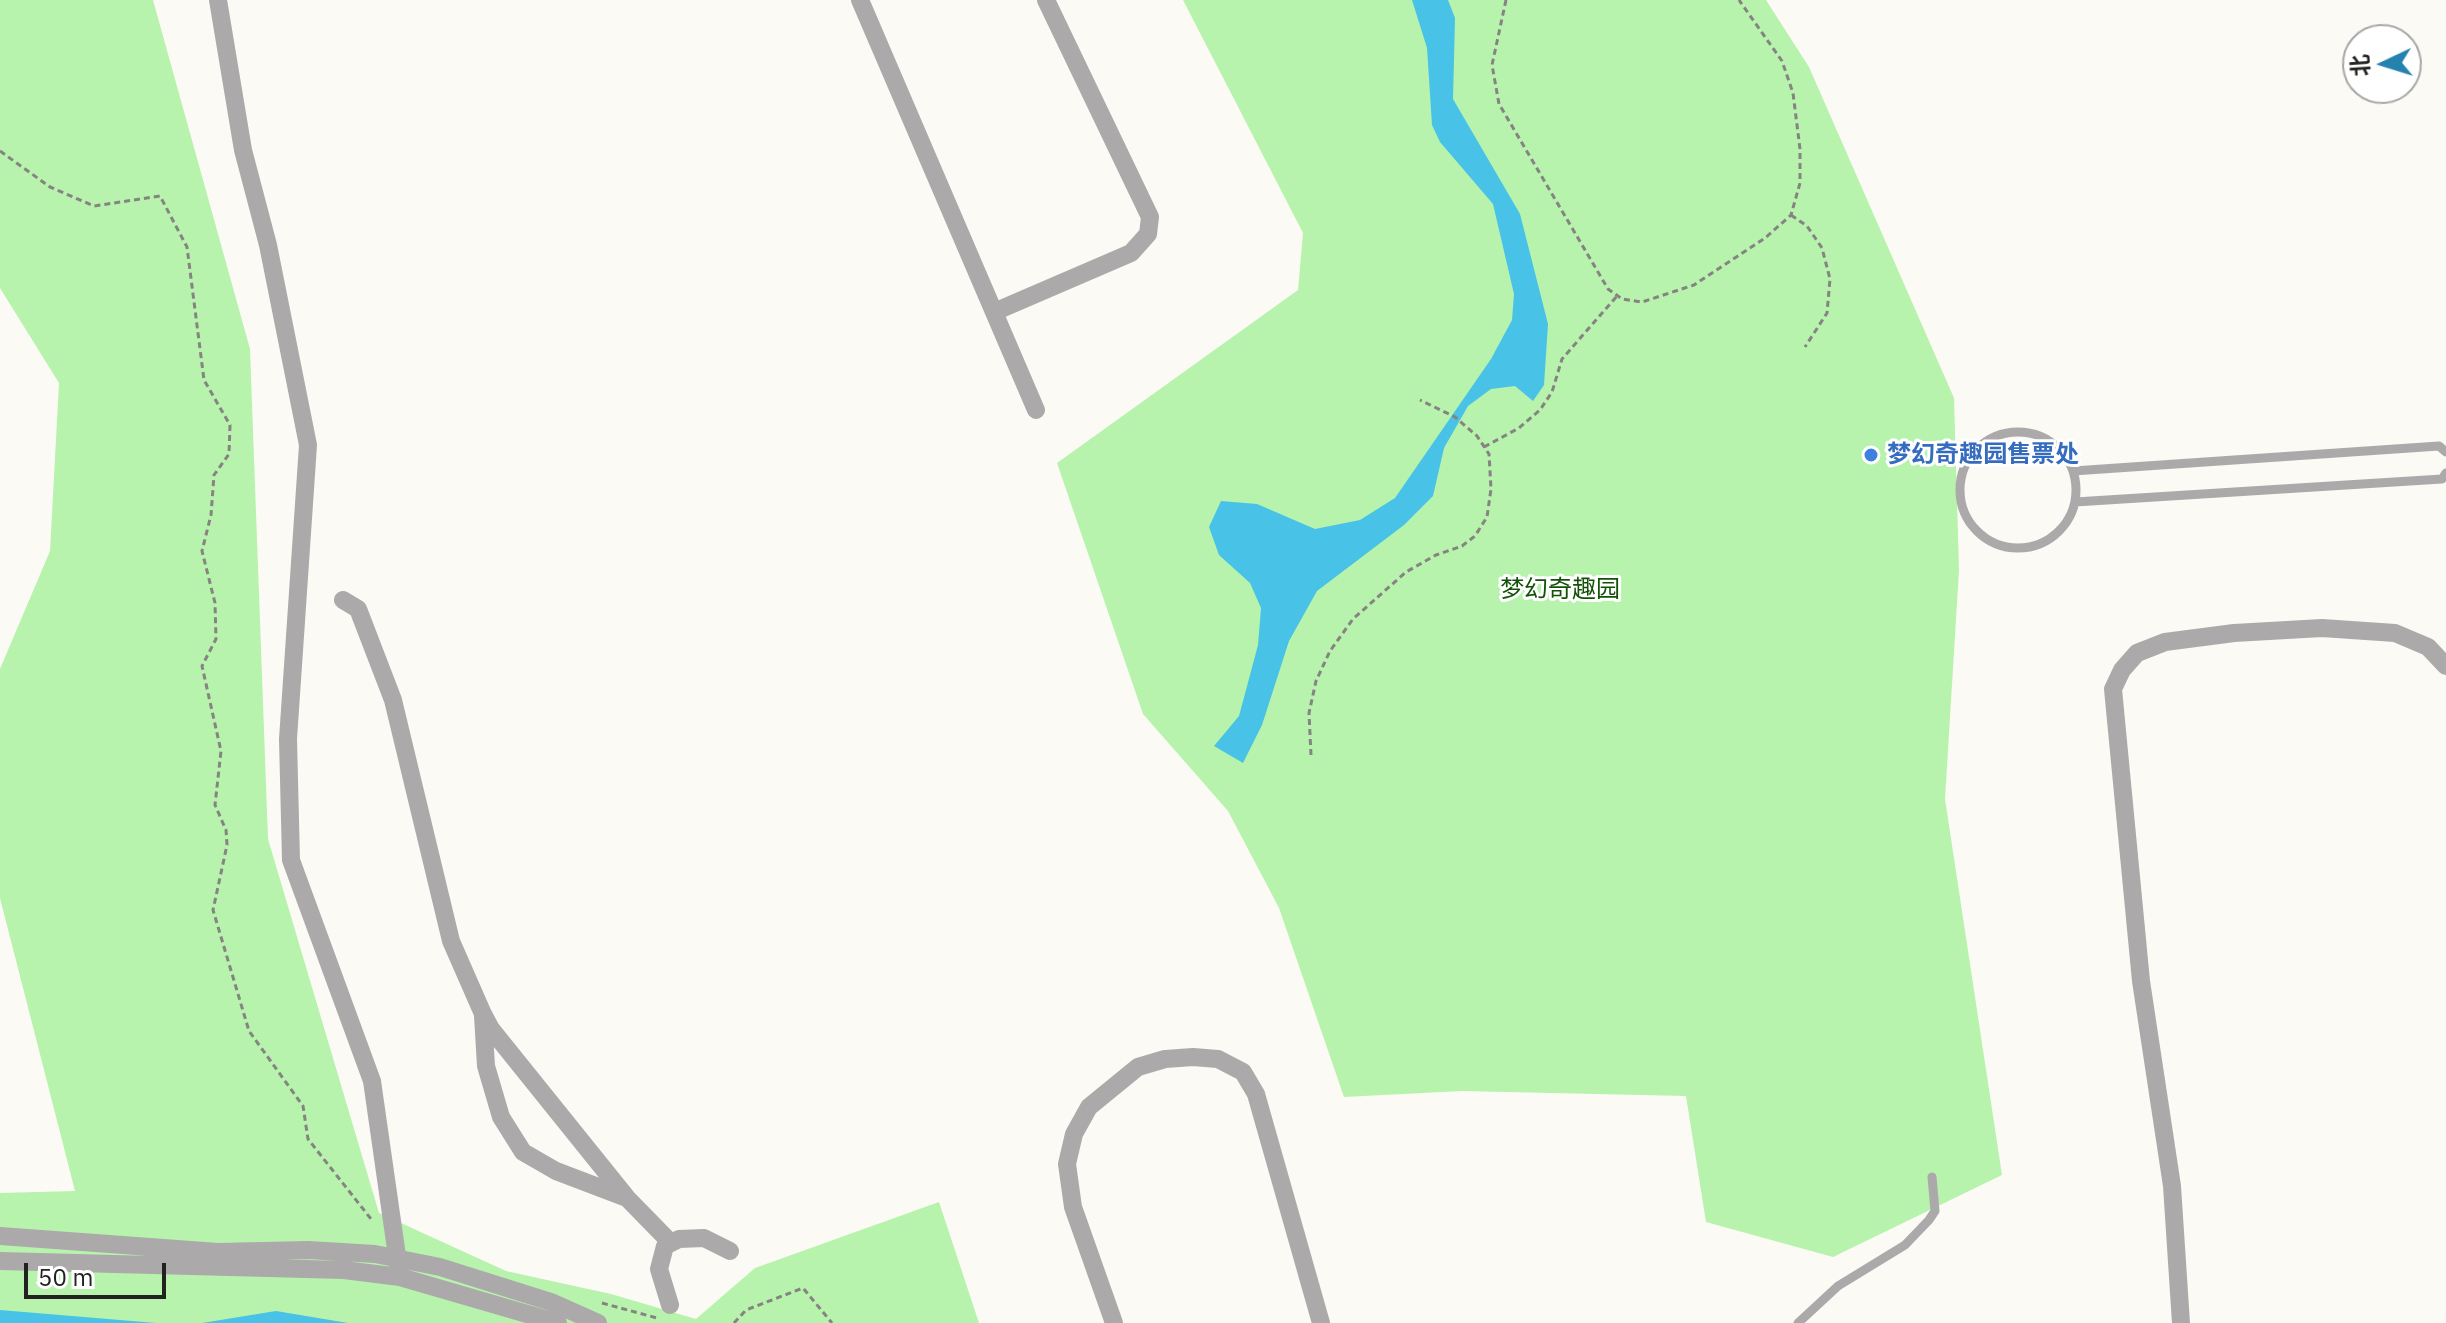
<!DOCTYPE html>
<html>
<head>
<meta charset="utf-8">
<style>
  body { margin:0 }
  #map { position:relative; width:2446px; height:1323px; overflow:hidden; background:#fcfaf5; font-family:"IBM Plex Sans","Noto Sans SC",sans-serif }
  canvas { display:block }
  .north { position:absolute; left:2342px; top:24px; width:80px; height:80px; box-sizing:border-box; background:#fff; border:2px solid #a7a7a6; border-radius:50%; rotate:266deg; font-size:22px; font-weight:700; line-height:32px; text-align:center; color:#222220 }
  .north::after { content:''; display:block; margin:auto; width:28px; height:36px; background:#2482ae; clip-path:polygon(50% 0,100% 100%,50% 72%,0 100%) }
  .scale { position:absolute; left:24px; top:1263px; width:142px; height:36px; box-sizing:border-box; border:4px solid #222220; border-top:0; padding-left:10px; font-size:24px; line-height:28px; white-space:nowrap; color:#222220; -webkit-text-stroke:6px #fff; paint-order:stroke }
</style>
</head>
<body>
<div id="map">
<canvas width="2446" height="1323"></canvas>
<div class="north">北</div>
<div class="scale">50 m</div>
</div>
<script>
const ctx = document.querySelector('canvas').getContext('2d');
ctx.lineJoin = 'round';
function fillPath(path, color) {
  ctx.fillStyle = color;
  ctx.fill(path, 'evenodd');
}
function poly(rows) {
  const path = new Path2D();
  for (const r of rows) {
    if (r.length === 3) {
      path.moveTo(r[0] + r[2], r[1]);
      path.arc(r[0], r[1], r[2], 0, 2 * Math.PI);
      continue;
    }
    path.moveTo(r[0], r[1]);
    for (let i = 2; i < r.length; i += 2) path.lineTo(r[i], r[i + 1]);
  }
  return path;
}
function stroke(path, color, width, dash) {
  ctx.strokeStyle = color;
  ctx.lineWidth = width;
  ctx.lineCap = dash ? 'butt' : 'round';
  ctx.setLineDash(dash || []);
  ctx.stroke(path);
}
function label(font, color, halo, rows, align = 'center') {
  ctx.font = font + ' "IBM Plex Sans","Noto Sans SC",sans-serif';
  ctx.lineWidth = 6;
  ctx.setLineDash([]);
  ctx.textBaseline = 'middle';
  ctx.strokeStyle = halo;
  ctx.fillStyle = color;
  for (const [text, x, y, turn = 0] of rows) {
    ctx.save();
    ctx.translate(x, y);
    ctx.rotate((+turn || 0) * Math.PI / 180);
    ctx.textAlign = isNaN(turn) ? turn : align;
    if (halo) ctx.strokeText(text, 0, 0);
    ctx.fillText(text, 0, 0);
    ctx.restore();
  }
}
const green = poly([
  [0,0,153,0,250,349,268,839,379,1213,506,1271,611,1294,696,1319,755,1268,939,1202,979,1323,0,1323,0,1193,75,1191,0,898,0,669,50,551,59,383,0,288],
  [1183,0,1766,0,1809,67,1954,398,1959,570,1945,799,2002,1175,1833,1257,1706,1222,1686,1096,1462,1091,1344,1097,1279,908,1228,811,1143,714,1057,463,1298,290,1303,233]
]);
const water = poly([
  [1412,0,1448,0,1455,18,1453,99,1520,214,1548,324,1544,385,1533,401,1515,386,1491,389,1468,406,1444,448,1433,496,1404,525,1317,591,1289,641,1262,725,1243,763,1214,746,1239,716,1258,645,1261,608,1250,583,1219,555,1209,527,1221,501,1257,504,1315,529,1360,520,1395,498,1491,359,1512,320,1514,294,1493,204,1440,142,1432,125,1427,48],
  [0,1310,156,1323,0,1323],
  [276,1311,348,1323,202,1323]
]);
const path = poly([
  [1506,0,1492,65,1499,104,1608,289,1622,299,1642,302,1694,285,1765,238,1791,215,1800,183,1800,149,1793,93,1782,61,1739,0],
  [0,151,50,187,94,206,160,196,187,247,204,380,230,425,229,454,214,475,211,515,202,551,215,603,216,639,202,666,221,751,215,805,226,830,227,845,213,910,249,1031,303,1106,308,1139,371,1219],
  [1791,215,1807,226,1822,248,1830,279,1827,313,1805,347],
  [1484,447,1519,428,1540,410,1552,392,1562,359,1617,296],
  [1311,755,1309,713,1316,681,1330,651,1353,619,1406,572,1436,555,1462,546,1475,536,1487,517,1491,489,1489,454,1477,436,1455,417,1420,400],
  [602,1303,657,1318],
  [734,1323,746,1310,803,1288,832,1323]
]);
const service = poly([
  [2018,490,58],
  [2073,471,2439,446,2446,452],
  [2075,502,2442,479,2446,473],
  [1798,1323,1838,1286,1905,1245,1929,1220,1935,1211,1932,1177]
]);
const minor = poly([
  [218,0,243,150,268,245,308,445,288,739,291,860,372,1081,400,1277],
  [860,0,1036,410],
  [994,312,1131,253,1148,234,1150,217,1046,0],
  [343,600,358,609,393,700,451,941,483,1014,491,1029,627,1198,671,1243],
  [483,1016,486,1066,501,1117,523,1152,556,1171,627,1198],
  [0,1236,218,1252,308,1250,375,1254,440,1267,551,1302,598,1323],
  [0,1261,344,1270,400,1277,558,1323],
  [670,1305,659,1269,665,1246,679,1239,704,1238,730,1251],
  [1114,1323,1073,1207,1067,1164,1074,1134,1089,1107,1138,1067,1165,1059,1193,1057,1218,1059,1243,1072,1256,1094,1321,1323],
  [2181,1323,2172,1186,2141,981,2113,689,2122,670,2137,653,2165,642,2234,633,2322,628,2395,633,2428,647,2446,666]
]);
const markers = [
  [1871,455,8,"#3f7fe0"]
];
const shopNames = [
  ["梦幻奇趣园售票处",1887,455]
];
const parkNames = [
  ["梦幻奇趣园",1560,590]
];
fillPath(green, '#b7f3ad');
fillPath(water, '#48c2e7');
stroke(path, '#858481', 3, [6, 4]);
stroke(service, '#aca9aa', 9);
stroke(minor, '#aca9aa', 18);
for (const [x, y, r, color] of markers) {
  const dot = new Path2D();
  dot.arc(x, y, r, 0, 2 * Math.PI);
  ctx.fillStyle = color;
  ctx.fill(dot);
  stroke(dot, '#fff', 3);
}
label('bold 24px', '#366cbe', '#fff', shopNames, 'left');
label('24px', '#135107', '#fff', parkNames);
</script>
</body>
</html>
